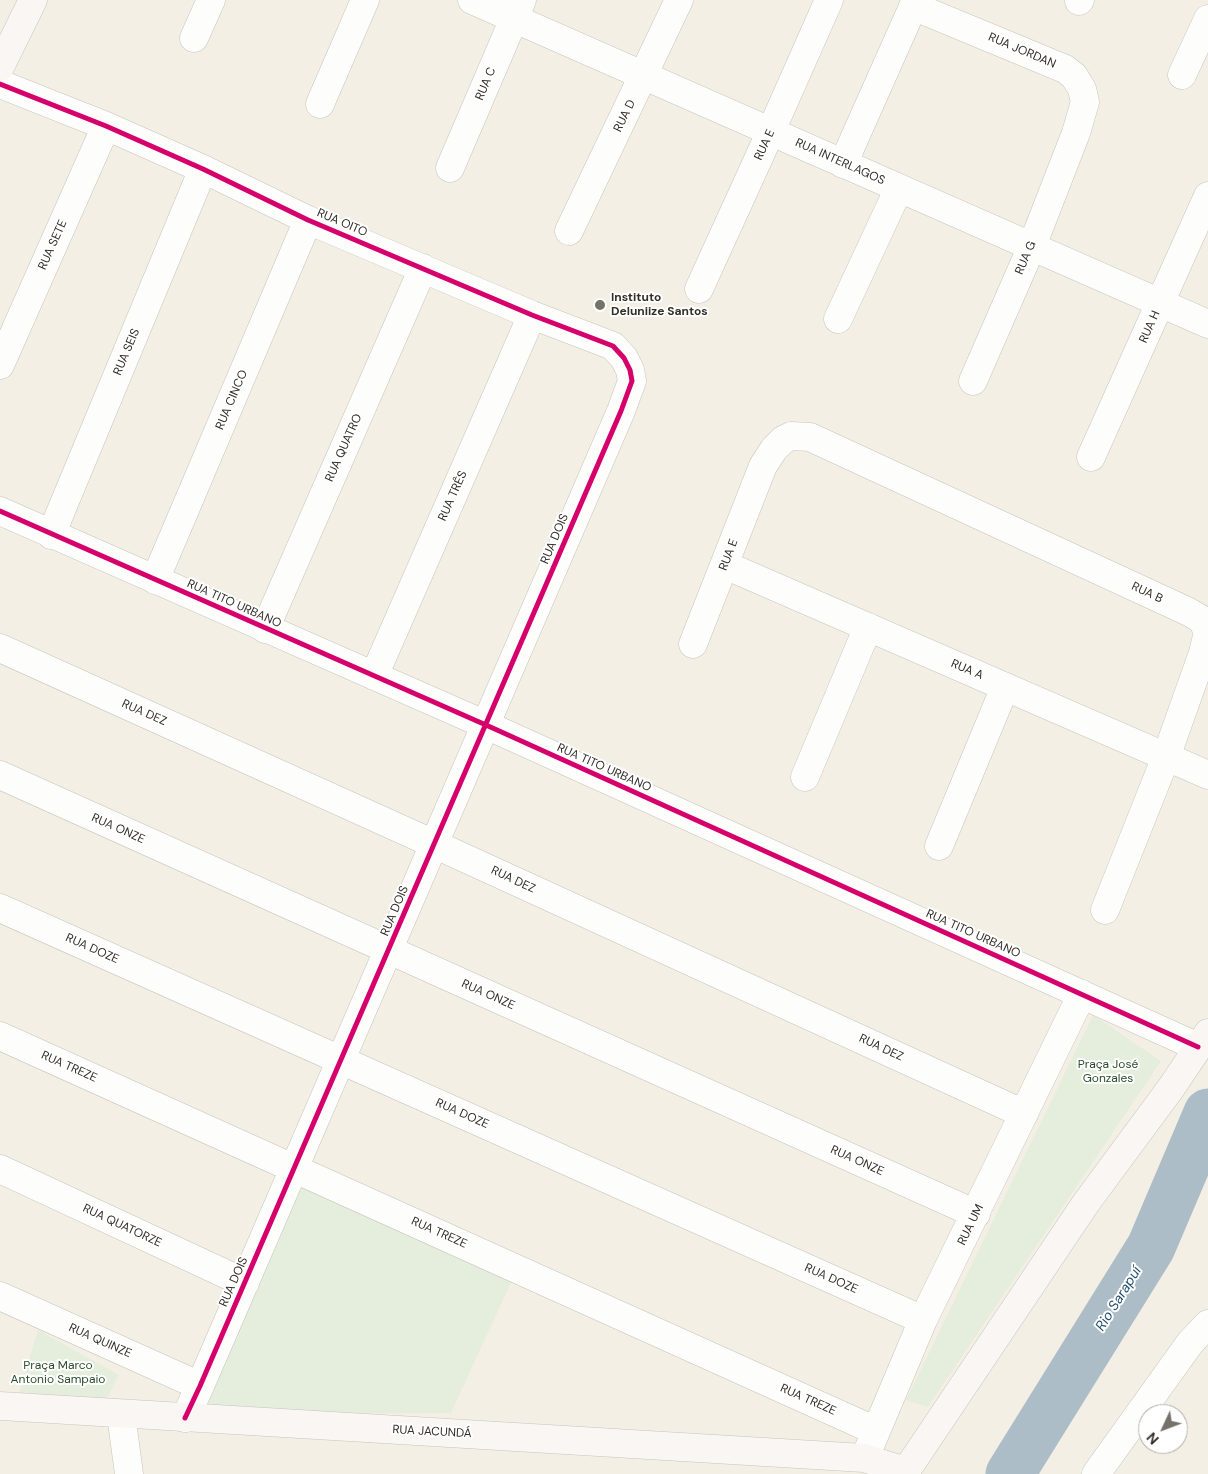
<!DOCTYPE html>
<html>
<head>
<meta charset="utf-8">
<style>
  body { margin:0 }
  #map { position:relative; width:1208px; height:1474px; overflow:hidden; background:#f4efe5; font-family:"DM Sans",sans-serif }
  canvas { display:block }
  .north { position:absolute; left:1138px; top:1404px; width:50px; height:50px; box-sizing:border-box; background:#fff; border:1px solid #adaca9; border-radius:50%; rotate:227deg; font-size:14px; font-weight:700; line-height:20px; text-align:center; color:#322f28 }
  .north::after { content:''; display:block; margin:auto; width:18px; height:22px; background:#76726a; clip-path:polygon(50% 0,100% 100%,50% 72%,0 100%) }
</style>
</head>
<body>
<div id="map">
<canvas width="1208" height="1474"></canvas>
<div class="north">N</div>
</div>
<script>
const ctx = document.querySelector('canvas').getContext('2d');
ctx.lineJoin = 'round';
function fillPath(path, color) {
  ctx.fillStyle = color;
  ctx.fill(path, 'evenodd');
}
function poly(rows) {
  const path = new Path2D();
  for (const r of rows) {
    path.moveTo(r[0], r[1]);
    for (let i = 2; i < r.length; i += 2) path.lineTo(r[i], r[i + 1]);
  }
  return path;
}
function stroke(path, color, width, dash) {
  ctx.strokeStyle = color;
  ctx.lineWidth = width;
  ctx.lineCap = dash ? 'butt' : 'round';
  ctx.setLineDash(dash || []);
  ctx.stroke(path);
}
function label(font, color, halo, rows, align = 'center') {
  ctx.font = font + ' "DM Sans",sans-serif';
  ctx.lineWidth = 4;
  ctx.setLineDash([]);
  ctx.textBaseline = 'middle';
  ctx.strokeStyle = halo;
  ctx.fillStyle = color;
  for (const [text, x, y, turn = 0] of rows) {
    ctx.save();
    ctx.translate(x, y);
    ctx.rotate((+turn || 0) * Math.PI / 180);
    ctx.textAlign = isNaN(turn) ? turn : align;
    if (halo) ctx.strokeText(text, 0, 0);
    ctx.fillText(text, 0, 0);
    ctx.restore();
  }
}
const green = poly([
  [1093,1015,1161,1061,928,1407,906,1400],
  [300,1174,514,1276,451,1413,190,1414],
  [38,1330,119,1375,106,1400,19,1394]
]);
const river = poly([
  [1010,1474,1151,1247,1208,1113]
]);
const street = poly([
  [472,0,1208,324],
  [1079,1,1080,0],
  [913,6,1065,69,1074,76,1082,89,1085,102,1076,133,1032,246,973,381],
  [194,38,211,0],
  [1182,75,1208,19],
  [0,84,106,126,203,169,308,220,532,315,613,346,624,358,630,370,632,381,621,411,200,1386,185,1418],
  [320,104,365,0],
  [843,164,916,0],
  [450,168,522,0],
  [569,231,679,0],
  [699,289,771,131,829,0],
  [838,319,899,188],
  [0,365,106,126],
  [1091,457,1208,196],
  [0,511,486,725,1198,1047],
  [51,535,203,169],
  [725,565,1208,775],
  [155,580,308,220],
  [265,629,423,268],
  [693,644,763,466,774,449,783,440,791,436,810,437,1189,612,1201,619,1206,627,1207,636,1203,653,1166,757,1105,910],
  [0,648,434,844,1024,1114],
  [374,676,532,315],
  [0,775,976,1214],
  [805,777,868,627],
  [939,846,1005,687],
  [0,908,923,1320],
  [0,1036,876,1431],
  [0,1169,245,1283],
  [0,1296,200,1386],
  [121,1414,129,1474],
  [869,1448,923,1320,1082,994],
  [1096,1474,1190,1343,1208,1324]
]);
const secondary = poly([
  [0,67,33,0],
  [0,1406,864,1458,906,1471,1086,1203,1171,1088,1208,1033]
]);
const cycleway = poly([
  [0,84,106,126,203,169,308,220,532,315,613,346,624,358,630,370,632,381,621,411,200,1386,185,1418],
  [0,511,486,725,1198,1047]
]);
const markers = [
  [600,305,6,"#76726a"]
];
const streetNames = [
  ["RUA JORDAN",1022,51,23],
  ["RUA C",486,84,-67],
  ["RUA D",625,116,-64],
  ["RUA E",765,145,-65],
  ["RUA INTERLAGOS",840,162,24],
  ["RUA OITO",342,223,23],
  ["RUA SETE",53,245,-66],
  ["RUA G",1026,258,-67],
  ["RUA H",1150,327,-66],
  ["RUA SEIS",127,352,-67],
  ["RUA CINCO",232,400,-67],
  ["RUA QUATRO",344,448,-66],
  ["RUA TRÊS",453,496,-66],
  ["RUA DOIS",555,539,-67],
  ["RUA E",729,555,-69],
  ["RUA B",1147,593,25],
  ["RUA TITO URBANO",234,604,24],
  ["RUA A",967,670,23],
  ["RUA DEZ",144,713,24],
  ["RUA TITO URBANO",604,768,24],
  ["RUA ONZE",118,829,24],
  ["RUA DEZ",513,880,25],
  ["RUA DOIS",395,911,-67],
  ["RUA TITO URBANO",973,934,24],
  ["RUA DOZE",92,949,24],
  ["RUA ONZE",488,995,24],
  ["RUA DEZ",881,1048,25],
  ["RUA TREZE",69,1067,24],
  ["RUA DOZE",462,1114,24],
  ["RUA ONZE",857,1161,24],
  ["RUA UM",971,1225,-64],
  ["RUA QUATORZE",122,1226,25],
  ["RUA TREZE",439,1233,24],
  ["RUA DOZE",831,1279,24],
  ["RUA DOIS",234,1282,-66],
  ["RUA QUINZE",100,1341,24],
  ["RUA TREZE",808,1400,24],
  ["RUA JACUNDÁ",432,1432,3]
];
const poiNames = [
  ["Instituto",611,298],
  ["Deluniize Santos",611,312]
];
const parkNames = [
  ["Praça José",1108,1065],
  ["Gonzales",1108,1079],
  ["Praça Marco",58,1366],
  ["Antonio Sampaio",58,1380]
];
const waterNames = [
  ["Rio Sarapuí",1119,1299,-58]
];
fillPath(green, '#e5eddd');
stroke(river, '#acbdc8', 49);
stroke(street, '#c7c4bc', 29);
stroke(secondary, '#c7c4bc', 29);
stroke(street, '#fdfdfb', 28);
stroke(secondary, '#f9f6f4', 28);
stroke(cycleway, '#d6006c', 5);
for (const [x, y, r, color] of markers) {
  const dot = new Path2D();
  dot.arc(x, y, r, 0, 2 * Math.PI);
  ctx.fillStyle = color;
  ctx.fill(dot);
  stroke(dot, '#fff', 2);
}
label('12px', '#322f28', '#fff', streetNames);
label('bold 12px', '#322f28', '#fff', poiNames, 'left');
label('12px', '#2a4d29', '#fff', parkNames);
label('italic 14px', '#245271', '#fff', waterNames);
</script>
</body>
</html>
